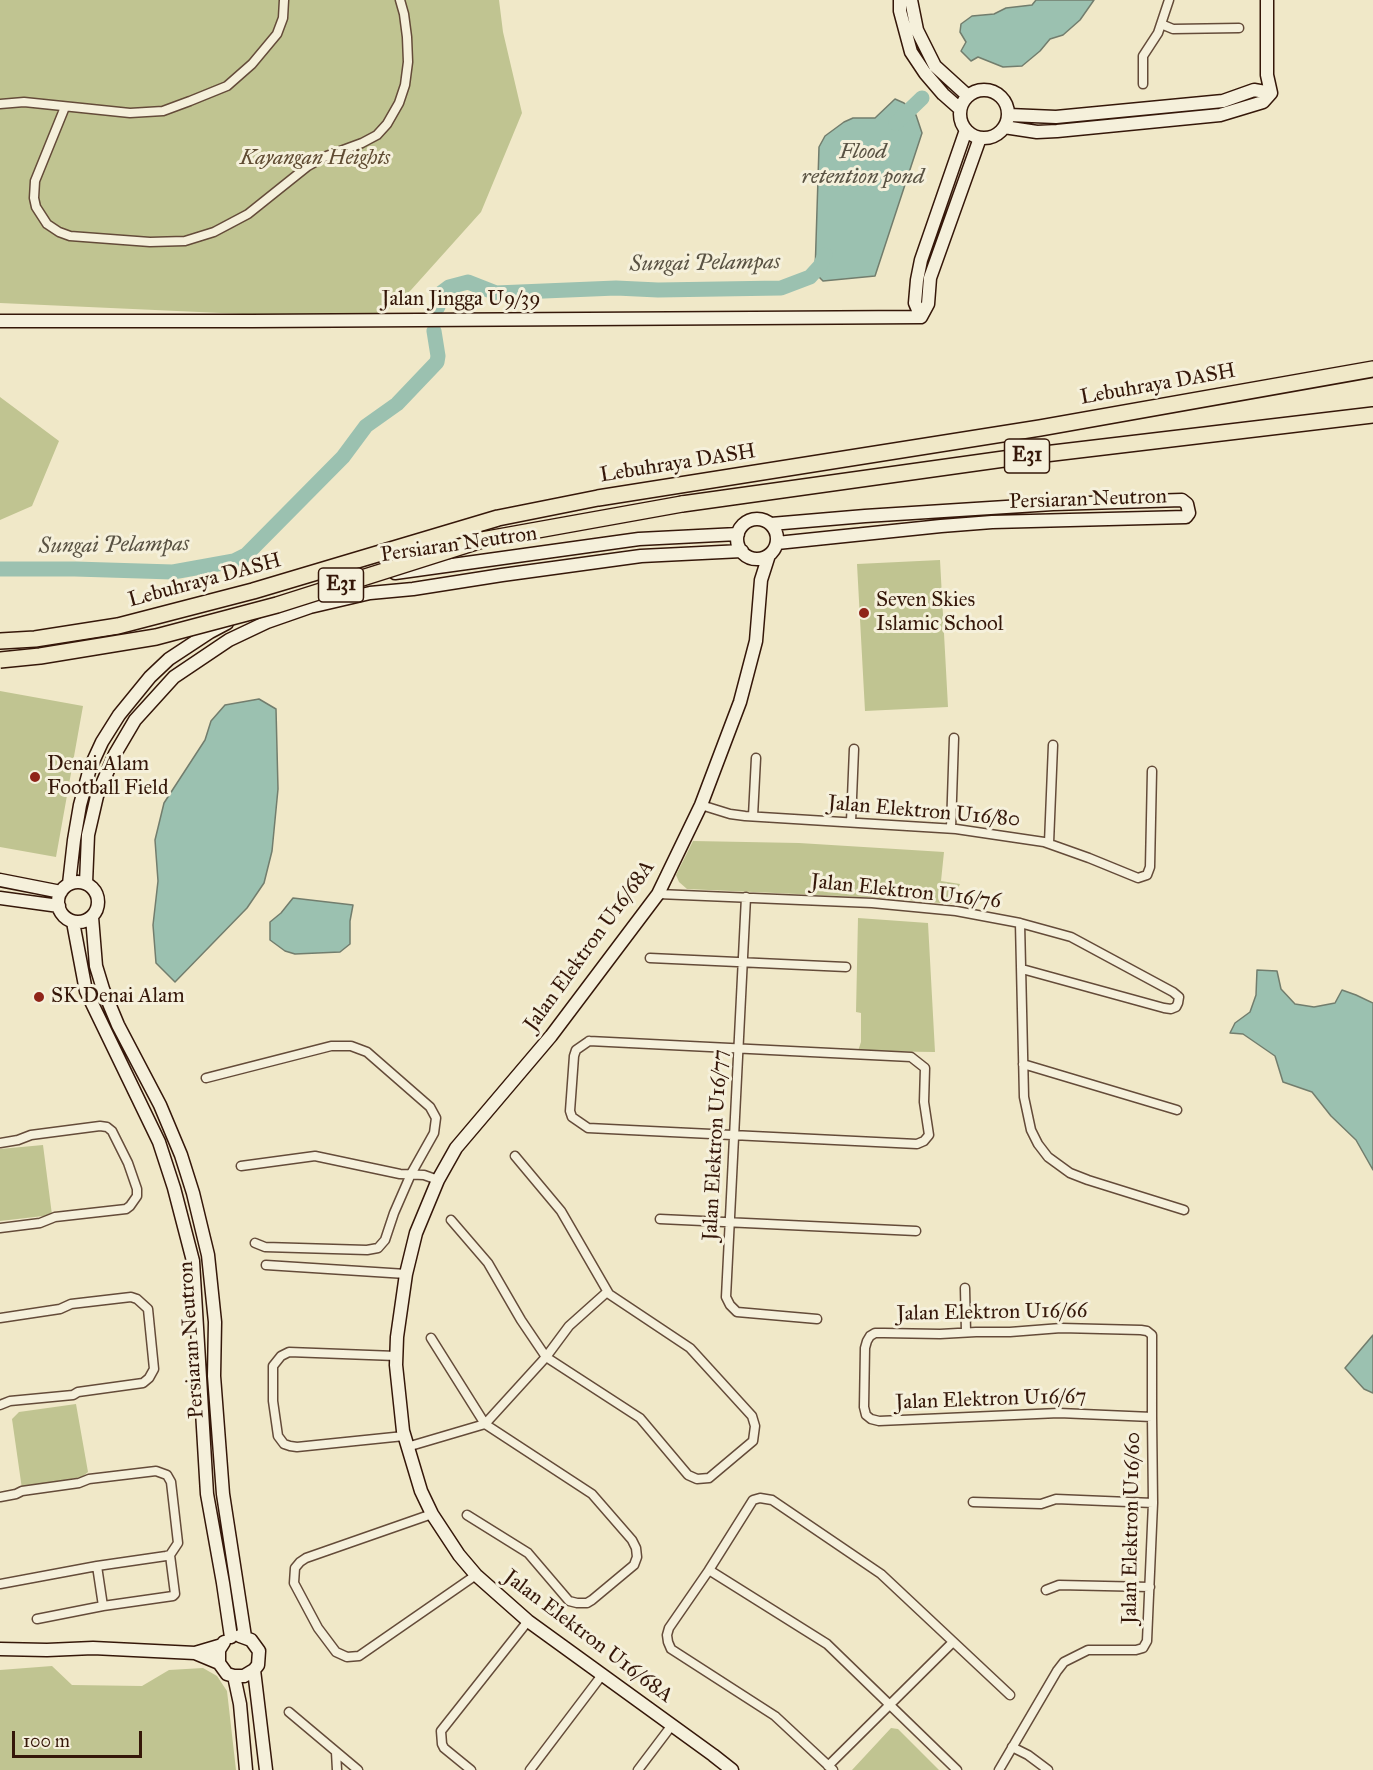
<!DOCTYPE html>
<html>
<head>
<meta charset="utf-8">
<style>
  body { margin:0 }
  #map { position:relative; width:1373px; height:1770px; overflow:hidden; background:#f0e8c8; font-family:"IM FELL Great Primer",serif }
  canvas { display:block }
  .scale { position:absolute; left:12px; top:1731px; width:130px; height:27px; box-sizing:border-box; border:3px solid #351709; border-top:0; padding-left:8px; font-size:18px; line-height:21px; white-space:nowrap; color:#351709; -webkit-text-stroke:4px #f5f0db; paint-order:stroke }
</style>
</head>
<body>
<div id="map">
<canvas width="1373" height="1770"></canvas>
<div class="scale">100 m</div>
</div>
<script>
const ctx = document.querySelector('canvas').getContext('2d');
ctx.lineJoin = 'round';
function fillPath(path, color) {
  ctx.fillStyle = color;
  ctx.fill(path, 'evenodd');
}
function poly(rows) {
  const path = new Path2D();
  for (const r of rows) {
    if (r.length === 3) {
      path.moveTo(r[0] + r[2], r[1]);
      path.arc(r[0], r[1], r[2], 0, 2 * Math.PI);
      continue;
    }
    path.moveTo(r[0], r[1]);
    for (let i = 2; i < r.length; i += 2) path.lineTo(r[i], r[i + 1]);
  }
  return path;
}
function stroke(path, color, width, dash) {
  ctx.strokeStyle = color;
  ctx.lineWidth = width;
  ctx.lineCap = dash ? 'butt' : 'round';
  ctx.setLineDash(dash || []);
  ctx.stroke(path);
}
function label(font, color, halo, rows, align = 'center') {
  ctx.font = font + ' "IM FELL Great Primer",serif';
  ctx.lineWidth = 6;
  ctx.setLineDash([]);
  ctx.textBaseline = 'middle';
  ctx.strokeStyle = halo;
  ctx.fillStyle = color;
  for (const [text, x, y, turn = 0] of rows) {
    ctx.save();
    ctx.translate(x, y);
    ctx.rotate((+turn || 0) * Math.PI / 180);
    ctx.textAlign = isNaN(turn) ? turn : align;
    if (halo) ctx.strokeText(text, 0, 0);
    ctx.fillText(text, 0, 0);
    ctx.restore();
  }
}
const green = poly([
  [0,0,499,0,503,32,522,113,481,212,411,290,376,320,0,303],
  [0,397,59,441,32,506,0,520],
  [940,560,948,707,865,711,857,564],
  [0,691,83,706,56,857,0,847],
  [693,841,799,843,944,852,941,881,960,884,951,904,885,898,687,889,679,882,676,875],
  [858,918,928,923,935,1052,858,1051,861,1042,861,1013,856,1012],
  [43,1145,52,1215,0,1221,0,1149],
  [76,1404,88,1472,82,1477,22,1489,12,1419,19,1412],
  [52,1666,72,1685,142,1686,169,1670,203,1668,217,1676,227,1691,236,1770,0,1770,0,1670],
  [891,1728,898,1729,939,1770,852,1770]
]);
const water = poly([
  [1036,0,1094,0,1080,20,1063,35,1050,39,1040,51,1022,66,1003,67,978,57,971,61,961,51,966,42,960,32,961,24,972,16,994,14,1006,8,1032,5,1036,0],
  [895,99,904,103,916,115,922,133,875,276,823,281,815,273,819,147,825,136,844,122,853,118,875,118,895,99],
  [259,699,276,709,278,789,272,851,264,883,247,908,175,982,156,963,153,925,158,881,155,840,164,803,205,740,211,721,225,705,259,699],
  [293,898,353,905,350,921,350,944,340,952,295,954,285,951,270,940,270,922,281,913,293,898],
  [1257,970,1277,971,1281,989,1295,1004,1314,1007,1335,1003,1342,990,1356,995,1373,1003,1373,1170,1356,1140,1331,1116,1312,1092,1283,1082,1275,1056,1243,1034,1230,1033,1235,1023,1250,1012,1256,995,1257,970],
  [1373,1335,1373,1393,1364,1389,1345,1368,1373,1335]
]);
const river = poly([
  [896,123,922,98],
  [438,307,437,296,449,287,468,282,496,293,616,288,658,290,781,288,810,277,820,266,825,255],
  [0,569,75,569,173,572,234,561,246,555,343,457,366,426,397,404,437,362,438,356,434,331]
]);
const street = poly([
  [1161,24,1173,29,1239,28],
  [1143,84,1143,56,1158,33,1169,0],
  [0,104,24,102,130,113,163,111,190,101,227,86,252,64,277,34,283,18,284,0],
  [65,107,35,181,34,198,36,207,47,224,59,232,70,236,150,242,185,241,214,232,248,214,308,166,324,157,362,143,377,135,387,124,399,103,405,85,408,62,407,37,404,14,400,0],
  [701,805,730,814,745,816,956,829,1044,842,1089,858,1138,878,1147,875,1150,867,1152,771],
  [753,816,756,758],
  [851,822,854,749],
  [951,828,954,738],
  [1049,843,1053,745],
  [658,894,872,903,956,911,1020,923,1071,937,1173,992,1179,997,1178,1003,1176,1007,1171,1009,1164,1008,1022,969],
  [746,897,726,1297,730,1305,737,1312,817,1319],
  [1020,923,1024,1097,1031,1130,1038,1144,1048,1157,1070,1173,1088,1180,1184,1210],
  [650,958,846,967],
  [589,1041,911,1057,925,1068,924,1102,929,1135,924,1141,917,1144,588,1128,572,1117,570,1111,574,1056,576,1050,589,1041],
  [1023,1064,1177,1110],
  [206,1078,331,1046,351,1046,367,1052,430,1107,436,1118,434,1133,411,1174,394,1213,385,1240,378,1248,367,1250,265,1247,255,1243],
  [0,1143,18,1140,31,1135,100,1126,107,1127,112,1131,128,1163,137,1189,137,1196,130,1206,126,1209,55,1217,40,1223,0,1228],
  [241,1166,315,1156,400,1174,424,1175,438,1180],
  [660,1219,916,1231],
  [451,1220,488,1263,521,1320,546,1357,640,1418,688,1475,697,1479,709,1478,753,1441,755,1426,752,1416,690,1348,609,1294,561,1211,515,1156],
  [266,1265,406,1274],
  [965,1288,966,1332],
  [0,1318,60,1309,71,1304,131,1297,137,1299,148,1309,154,1369,149,1378,143,1383,78,1392,73,1395,10,1401,0,1405],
  [431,1338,485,1424,592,1494,632,1540,636,1548,637,1557,634,1565,592,1600,587,1603,577,1603,569,1601,528,1553,467,1515],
  [396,1356,289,1352,281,1356,273,1366,273,1401,278,1436,284,1444,290,1446,297,1447,404,1436],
  [407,1447,485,1424,546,1357,569,1326,607,1292],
  [0,1497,16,1494,22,1491,79,1483,89,1479,156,1471,167,1475,171,1482,178,1543,170,1555,166,1556,97,1566,0,1584],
  [973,1502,1041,1504,1056,1499,1153,1503],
  [432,1514,306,1558,300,1562,295,1568,294,1583,318,1628,336,1652,347,1657,359,1656,476,1575],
  [97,1566,103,1606],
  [709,1570,827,1644,957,1770],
  [1046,1590,1059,1585,1150,1587],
  [37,1619,103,1606,173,1596,175,1594,170,1555],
  [289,1712,358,1770],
  [1012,1747,1028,1755,1048,1770],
  [336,1752,337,1770],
  [828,1766,953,1642],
  [471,1770,444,1748,442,1744,441,1731,528,1621],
  [530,1770,602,1675],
  [638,1770,672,1725],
  [833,1770,775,1716,671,1649,668,1642,667,1635,669,1628,709,1570,753,1500,760,1498,772,1500,881,1574,1010,1695],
  [999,1770,1057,1671,1064,1662,1088,1650,1136,1650,1143,1648,1147,1641,1153,1503,1152,1417,1152,1335,1147,1331,1141,1330,1061,1328,1010,1332,976,1332,940,1334,884,1333,875,1333,870,1336,867,1341,865,1348,864,1407,866,1415,871,1419,879,1421,1059,1413,1152,1417]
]);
const secondary = poly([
  [900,0,900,11,911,52,925,73,943,94,960,109],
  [911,0,917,30,935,66,968,96],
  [1267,0,1267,75,1271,93],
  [984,114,24],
  [1009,115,1056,117,1223,101,1254,90,1271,93],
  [1004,127,1037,132,1057,131,1220,115,1263,102,1271,93],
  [921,317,915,303,917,280,921,260,966,130],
  [921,317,928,304,930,278,980,138],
  [0,321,252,321,921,317],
  [757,539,20],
  [771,524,865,516,1053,504,1182,500,1187,504,1189,513,1186,517,992,522,941,526,777,543],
  [395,573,639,539,738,534],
  [0,880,61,892],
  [78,902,20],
  [86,883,88,835,97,796,115,754,135,720,174,677,229,640,267,622,310,607,370,593,413,589,502,575,641,556,742,551],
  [69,884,74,840,80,805,90,768,102,742,119,715,150,677,169,659,210,632,227,623],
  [0,898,59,906],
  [92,917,96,966,103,989,118,1025,160,1105,181,1155,193,1193,208,1255,215,1322,214,1376,223,1494,245,1637],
  [73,922,86,991,159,1142,174,1188,193,1261,207,1494,223,1583,231,1637],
  [0,1649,47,1650,93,1648,195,1653,222,1645],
  [195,1653,219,1663,227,1674,234,1676,244,1676,254,1670,258,1665,259,1651,251,1640,240,1636],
  [219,1663,219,1650,224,1642],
  [254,1670,266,1770],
  [234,1676,240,1704,246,1770],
  [732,1770,713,1755,528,1621,476,1575,459,1555,432,1514,421,1491,403,1431,396,1365,397,1337,406,1274,416,1233,438,1180,456,1148,551,1036,658,894,701,805,740,702,756,641,761,580,769,555]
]);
const highway = poly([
  [682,504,1011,458,1373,415],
  [0,641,35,639,118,626,253,591,498,518,598,498,1040,428,1373,369]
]);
const highwayBridge = poly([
  [0,660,40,656,156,637,277,605,482,540,682,504]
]);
const markers = [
  [864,613,6,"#8f2418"],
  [35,777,6,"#8f2418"],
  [39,997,6,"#8f2418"]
];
const shields = [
  [1027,456,45],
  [341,585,45]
];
const shieldNames = [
  ["E31",1027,456],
  ["E31",341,585]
];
const parkNames = [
  ["Kayangan Heights",315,159]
];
const streetNames = [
  ["Jalan Jingga U9/39",461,300],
  ["Lebuhraya DASH",1158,385,-10],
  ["Lebuhraya DASH",678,464,-9],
  ["Persiaran Neutron",1088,500,-2],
  ["Persiaran Neutron",459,545,-8],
  ["Lebuhraya DASH",205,581,-15],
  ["Jalan Elektron U16/80",924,812,5],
  ["Jalan Elektron U16/76",906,892,6],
  ["Jalan Elektron U16/68A",590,946,-54],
  ["Jalan Elektron U16/77",716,1145,-87],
  ["Jalan Elektron U16/66",992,1313,-1],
  ["Persiaran Neutron",192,1340,-94],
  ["Jalan Elektron U16/67",991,1400,-2],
  ["Jalan Elektron U16/60",1132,1528,-89],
  ["Jalan Elektron U16/68A",588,1637,37]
];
const poiNames = [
  ["Seven Skies",876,601],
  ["Islamic School",876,625],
  ["Denai Alam",47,765],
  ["Football Field",47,789],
  ["SK Denai Alam",51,997]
];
const waterNames = [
  ["Flood",863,153],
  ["retention pond",863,178],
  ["Sungai Pelampas",705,264,-1],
  ["Sungai Pelampas",114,546,-1]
];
fillPath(green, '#c0c491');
fillPath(water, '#9bc1b0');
stroke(water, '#727d6d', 1.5);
stroke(river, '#9bc1b0', 15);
stroke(street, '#644b39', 11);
stroke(secondary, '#351709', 15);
stroke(highway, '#351709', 18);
stroke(street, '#f5f0db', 8);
stroke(secondary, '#f5f0db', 12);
stroke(highway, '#f0e8c8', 15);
stroke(highwayBridge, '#351709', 18, []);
stroke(highwayBridge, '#f0e8c8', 15);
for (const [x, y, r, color] of markers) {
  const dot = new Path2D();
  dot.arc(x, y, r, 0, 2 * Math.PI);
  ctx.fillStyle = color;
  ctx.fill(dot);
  stroke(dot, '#f5f0db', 2);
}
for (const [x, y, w] of shields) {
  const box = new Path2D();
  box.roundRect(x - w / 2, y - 17, w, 34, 4.5);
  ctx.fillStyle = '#f5f0db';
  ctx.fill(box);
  stroke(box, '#351709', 1.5);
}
label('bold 20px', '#351709', null, shieldNames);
label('italic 21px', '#5f4b32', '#f5f0db', parkNames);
label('21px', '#351709', '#f5f0db', streetNames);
label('21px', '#351709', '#f5f0db', poiNames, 'left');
label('italic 22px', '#595243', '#f5f0db', waterNames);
</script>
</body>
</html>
